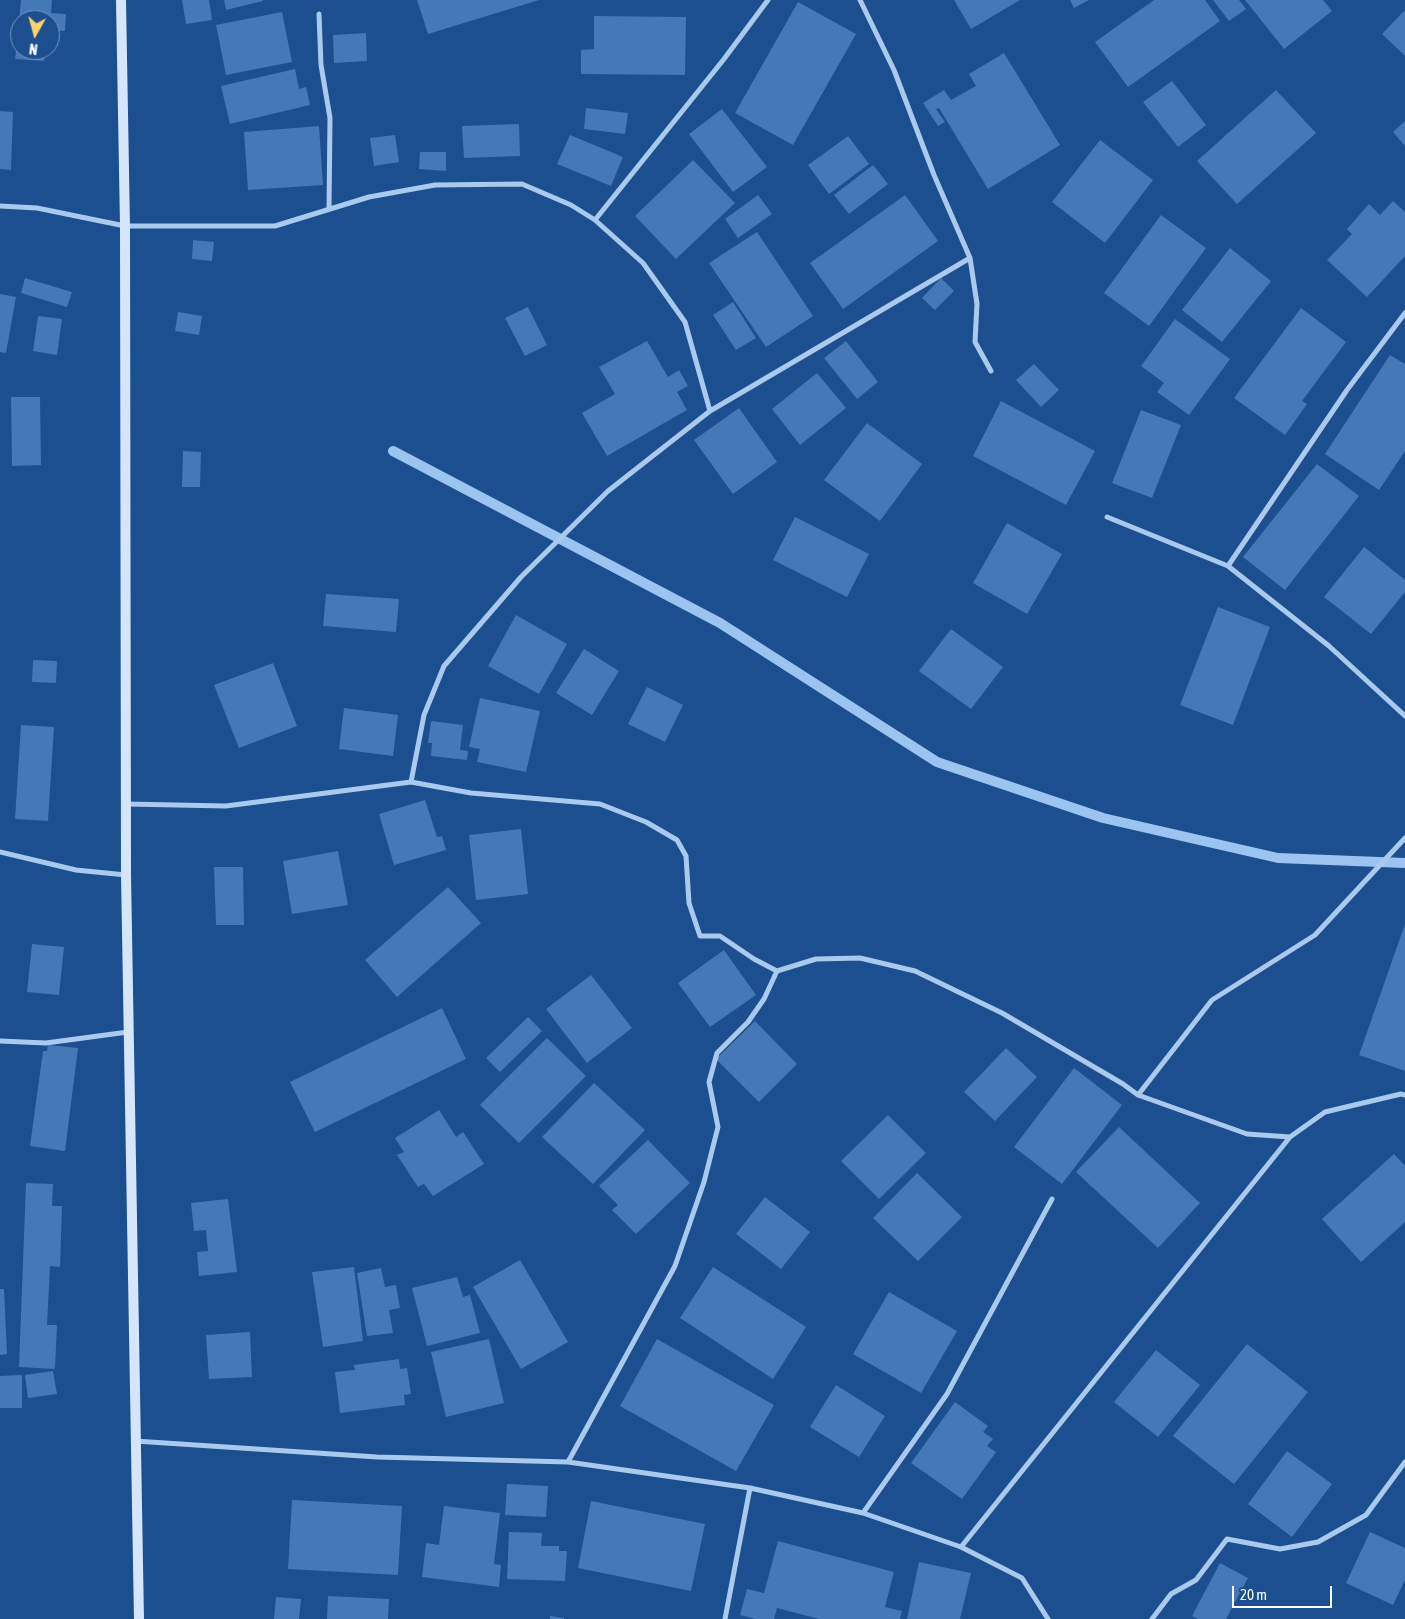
<!DOCTYPE html>
<html>
<head>
<meta charset="utf-8">
<style>
  body { margin:0 }
  #map { position:relative; width:1405px; height:1619px; overflow:hidden; background:#1b4f8f; font-family:"Asap Condensed",sans-serif }
  canvas { display:block }
  .north { position:absolute; left:10px; top:10px; width:50px; height:50px; box-sizing:border-box; background:#1b4f8f; border:1px solid #7695bc; border-radius:50%; rotate:187deg; font-size:14px; font-weight:700; line-height:20px; text-align:center; color:#fff }
  .north::after { content:''; display:block; margin:auto; width:18px; height:22px; background:#ffd166; clip-path:polygon(50% 0,100% 100%,50% 72%,0 100%) }
  .scale { position:absolute; left:1232px; top:1586px; width:100px; height:22px; box-sizing:border-box; border:2px solid #fff; border-top:0; padding-left:6px; font-size:15px; line-height:18px; white-space:nowrap; color:#fff; -webkit-text-stroke:4px #1b4f8f; paint-order:stroke }
</style>
</head>
<body>
<div id="map">
<canvas width="1405" height="1619"></canvas>
<div class="north">N</div>
<div class="scale">20 m</div>
</div>
<script>
const ctx = document.querySelector('canvas').getContext('2d');
ctx.lineJoin = 'round';
function poly(rows) {
  const path = new Path2D();
  for (const r of rows) {
    path.moveTo(r[0], r[1]);
    for (let i = 2; i < r.length; i += 2) path.lineTo(r[i], r[i + 1]);
  }
  return path;
}
function stroke(path, color, width, dash) {
  ctx.strokeStyle = color;
  ctx.lineWidth = width;
  ctx.lineCap = dash ? 'butt' : 'round';
  ctx.setLineDash(dash || []);
  ctx.stroke(path);
}
function fillPath(path, color) {
  ctx.fillStyle = color;
  ctx.fill(path, 'evenodd');
}
const stream = poly([
  [393,451,720,623,937,762,1103,818,1278,858,1405,863]
]);
const building = poly([
  [21,0,52,0,51,13,66,14,65,31,50,30,50,20,19,20],
  [182,0,209,0,212,20,186,24],
  [224,0,263,0,263,1,226,10],
  [417,0,539,0,428,34],
  [954,0,1020,0,971,29],
  [1070,0,1089,0,1074,8],
  [1154,0,1205,0,1220,21,1128,87,1095,42],
  [1213,0,1239,0,1246,9,1229,21],
  [1245,0,1323,0,1332,11,1284,49],
  [798,2,856,34,793,145,735,113],
  [1405,10,1405,56,1382,34],
  [282,12,292,62,226,75,216,25],
  [594,16,686,17,685,75,581,74,581,50,594,49],
  [19,25,20,25,20,50,45,50,44,61,15,59],
  [366,33,367,61,334,63,333,35],
  [1004,53,1060,145,988,189,939,108,936,109,945,122,938,126,923,103,944,90,951,100,976,86,969,74],
  [295,69,299,89,306,87,310,105,230,124,221,86],
  [1172,81,1206,125,1178,147,1143,102],
  [1276,90,1316,133,1237,204,1197,161],
  [586,108,628,113,625,134,584,129],
  [722,109,767,167,733,192,689,134],
  [0,111,13,112,11,170,0,169],
  [1405,121,1405,146,1393,132],
  [519,124,520,156,464,158,462,126],
  [319,126,323,185,248,190,244,132],
  [395,135,399,162,374,166,370,138],
  [570,135,623,157,611,186,557,164],
  [848,136,869,164,829,194,808,165],
  [1100,140,1153,180,1105,243,1052,202],
  [420,152,446,152,446,171,419,169],
  [693,160,735,203,676,259,635,216],
  [873,165,888,184,849,214,834,195],
  [758,195,772,214,738,238,725,219],
  [905,195,938,241,843,309,810,263],
  [1393,201,1405,212,1405,256,1367,297,1327,260,1352,234,1347,229,1369,204,1380,215],
  [1161,215,1206,248,1149,326,1104,293],
  [757,232,813,316,766,347,709,263],
  [193,240,214,242,212,261,192,259],
  [1230,248,1271,281,1222,342,1182,310],
  [25,278,72,292,67,307,21,293],
  [941,278,954,291,935,310,922,298],
  [0,294,16,297,6,353,0,352],
  [733,302,756,338,736,350,713,315],
  [528,307,547,345,525,356,505,318],
  [1301,308,1346,342,1302,401,1307,404,1285,435,1234,398],
  [178,312,202,316,199,335,175,331],
  [38,316,62,319,57,355,33,351],
  [1175,319,1230,359,1189,415,1157,392,1164,383,1141,366],
  [647,341,668,377,679,370,688,386,677,392,687,410,607,456,582,413,615,394,599,367],
  [846,341,878,382,857,399,824,358],
  [1390,355,1405,364,1405,451,1379,490,1325,454],
  [1034,364,1059,390,1041,407,1016,380],
  [817,373,846,408,800,445,772,409],
  [11,397,40,397,41,465,12,466],
  [1001,401,1095,451,1066,505,973,456],
  [739,408,777,462,733,494,694,440],
  [1141,410,1181,425,1152,498,1112,483],
  [867,423,922,464,880,521,824,480],
  [183,451,201,452,200,487,182,487],
  [1317,464,1359,496,1285,590,1243,557],
  [795,517,869,554,847,597,773,560],
  [1007,523,1062,554,1027,614,973,583],
  [1364,547,1405,580,1405,592,1371,634,1324,597],
  [326,594,399,599,396,632,323,626],
  [1218,607,1270,627,1233,725,1180,705],
  [516,615,567,644,539,694,488,666],
  [951,629,1003,667,971,709,919,671],
  [584,649,619,671,592,715,556,693],
  [33,660,57,661,56,683,32,682],
  [273,663,297,726,239,748,214,685],
  [647,687,683,705,665,742,628,724],
  [480,698,540,711,526,772,477,762,480,749,469,747],
  [344,708,398,715,393,756,339,749],
  [431,721,463,725,460,750,468,751,467,760,431,756,432,743,428,743],
  [21,725,54,727,48,821,15,819],
  [425,800,437,837,442,836,446,850,394,865,379,814],
  [521,829,528,894,476,900,469,835],
  [338,851,348,905,292,914,283,861],
  [214,867,243,867,244,925,216,925],
  [448,887,481,923,397,997,365,960],
  [1405,924,1405,1071,1359,1055],
  [32,944,64,947,59,995,27,992],
  [724,950,756,995,710,1027,678,983],
  [591,975,632,1028,587,1063,546,1009],
  [442,1008,466,1059,315,1132,290,1082],
  [528,1017,542,1031,500,1072,486,1058],
  [755,1021,797,1064,759,1102,716,1059],
  [547,1038,586,1076,519,1143,480,1105],
  [48,1045,78,1048,65,1151,30,1146,43,1051,47,1051],
  [1006,1048,1037,1077,995,1121,964,1092],
  [1074,1068,1122,1105,1062,1184,1014,1147],
  [594,1083,645,1130,593,1184,542,1137],
  [439,1110,456,1137,463,1132,484,1164,433,1196,424,1184,418,1187,397,1155,404,1152,395,1138],
  [888,1115,926,1153,879,1199,841,1161],
  [1119,1127,1200,1203,1158,1248,1076,1172],
  [648,1140,690,1183,636,1234,612,1210,618,1205,599,1186],
  [1394,1154,1405,1166,1405,1222,1361,1262,1322,1219],
  [917,1173,962,1217,918,1261,873,1218],
  [26,1183,53,1184,52,1206,62,1206,60,1267,50,1266,47,1325,57,1325,55,1369,19,1367],
  [765,1197,810,1232,781,1269,736,1234],
  [228,1199,237,1272,199,1276,197,1252,208,1251,206,1230,194,1231,191,1203],
  [520,1260,568,1342,521,1369,473,1287],
  [354,1267,363,1341,323,1347,312,1272],
  [713,1267,806,1327,773,1379,680,1318],
  [381,1268,385,1287,396,1285,400,1308,389,1310,393,1333,367,1336,357,1273],
  [457,1277,463,1297,470,1295,480,1333,427,1346,412,1288],
  [0,1289,4,1289,7,1354,0,1355],
  [889,1292,957,1331,921,1393,853,1354],
  [250,1332,252,1377,209,1379,206,1335],
  [489,1339,504,1403,446,1417,431,1352],
  [657,1339,774,1405,736,1471,620,1406],
  [1247,1344,1308,1392,1234,1484,1173,1436],
  [1156,1350,1200,1385,1158,1437,1114,1402],
  [399,1359,400,1369,407,1368,411,1394,404,1395,405,1405,340,1413,335,1372,355,1370,354,1365],
  [53,1371,57,1394,28,1398,25,1375],
  [22,1375,22,1408,0,1408,0,1376],
  [836,1385,885,1416,859,1457,810,1427],
  [955,1402,988,1426,983,1432,993,1439,987,1446,996,1452,962,1499,911,1463],
  [1287,1451,1332,1484,1292,1537,1248,1504],
  [507,1484,548,1486,546,1517,505,1515],
  [292,1500,402,1506,398,1575,288,1569],
  [591,1501,705,1524,691,1591,578,1568],
  [444,1506,500,1513,494,1564,501,1565,499,1587,422,1577,426,1543,439,1545],
  [509,1532,542,1533,541,1546,559,1546,559,1551,567,1551,565,1581,507,1579],
  [1370,1532,1405,1548,1405,1580,1393,1605,1346,1583],
  [778,1541,894,1572,885,1607,902,1611,900,1619,819,1619,777,1608,774,1619,755,1619,740,1615,747,1589,764,1593],
  [919,1562,971,1573,960,1619,907,1619],
  [1220,1563,1248,1578,1226,1619,1198,1619,1192,1616],
  [328,1596,389,1599,388,1619,327,1619],
  [276,1597,301,1599,299,1619,274,1619],
  [550,1616,564,1618,564,1619,550,1619]
]);
const minor = poly([
  [860,0,894,70,934,175,970,258,977,304,975,342,991,371],
  [319,14,321,65,330,118,329,209],
  [0,206,37,208,125,226,275,226,369,197,435,185,522,184,571,205,595,220,643,263,685,322,710,411],
  [595,220,724,59,768,0],
  [1107,517,1228,566,1329,646,1405,716],
  [1228,566,1347,390,1405,313],
  [411,782,424,715,444,666,521,577,608,491,710,411,970,258],
  [126,804,226,806,411,782,471,793,600,804,646,822,677,840,686,856,689,903,700,936,720,936,754,959,777,971],
  [0,852,76,870,126,875],
  [0,1041,46,1043,128,1032],
  [1138,1095,1212,1000,1315,935,1405,838],
  [135,1441,377,1457,568,1462,750,1488,863,1513,961,1547,1022,1578,1048,1619],
  [568,1462,675,1266,704,1182,718,1127,709,1082,717,1053,748,1022,764,999,777,971,816,959,860,958,915,971,1002,1013,1123,1084,1138,1095,1247,1134,1290,1137],
  [863,1513,947,1394,1052,1199],
  [961,1547,1290,1137,1325,1112,1401,1094,1405,1095],
  [725,1619,750,1488],
  [1152,1619,1171,1594,1196,1580,1227,1539,1280,1549,1318,1542,1366,1515,1405,1462]
]);
const secondary = poly([
  [121,0,125,226,126,875,139,1619]
]);
stroke(stream, '#9cc4f0', 10);
fillPath(building, '#4478b7');
stroke(minor, '#a9c9ee', 5);
stroke(secondary, '#d6e6fa', 10);
</script>
</body>
</html>
